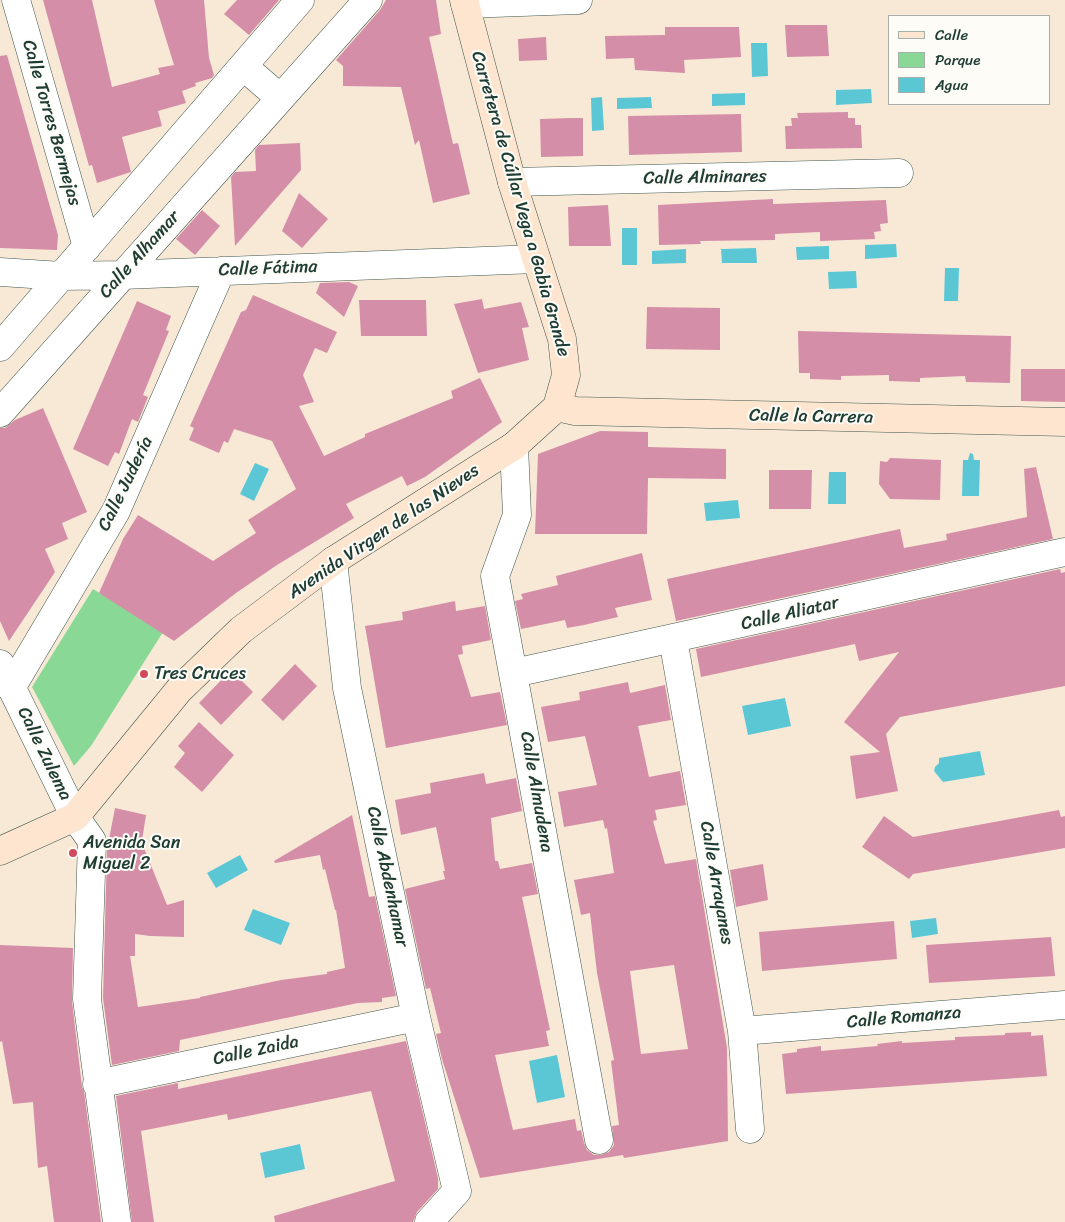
<!DOCTYPE html>
<html>
<head>
<meta charset="utf-8">
<style>
  body { margin:0 }
  #map { position:relative; width:1065px; height:1222px; overflow:hidden; background:#f8e9d7; font-family:Sriracha,sans-serif }
  canvas { display:block }
  .legend { position:absolute; left:888px; top:15px; width:162px; height:90px; box-sizing:border-box; background:#fdfcf7; border:1px solid #a4b0a9; margin:0; padding:6px 9px; list-style:none; font-size:15px; color:#1f3d34 }
  .legend li { display:flex; align-items:center; gap:10px; height:25px }
  .legend b { width:25px; border:1px solid #a4b0a9 }
</style>
</head>
<body>
<div id="map">
<canvas width="1065" height="1222"></canvas>
<ul class="legend">
<li><b style="height:6px;background:#fde5d0"></b>Calle</li>
<li><b style="height:14px;background:#8ad896"></b>Parque</li>
<li><b style="height:14px;background:#5bc7d5"></b>Agua</li>
</ul>
</div>
<script>
const ctx = document.querySelector('canvas').getContext('2d');
ctx.lineJoin = 'round';
function fillPath(path, color) {
  ctx.fillStyle = color;
  ctx.fill(path, 'evenodd');
}
function poly(rows) {
  const path = new Path2D();
  for (const r of rows) {
    path.moveTo(r[0], r[1]);
    for (let i = 2; i < r.length; i += 2) path.lineTo(r[i], r[i + 1]);
  }
  return path;
}
function stroke(path, color, width, dash) {
  ctx.strokeStyle = color;
  ctx.lineWidth = width;
  ctx.lineCap = dash ? 'butt' : 'round';
  ctx.setLineDash(dash || []);
  ctx.stroke(path);
}
function label(font, color, halo, rows, align = 'center') {
  ctx.font = font + ' Sriracha,sans-serif';
  ctx.lineWidth = 4;
  ctx.setLineDash([]);
  ctx.textBaseline = 'middle';
  ctx.strokeStyle = halo;
  ctx.fillStyle = color;
  for (const [text, x, y, turn = 0] of rows) {
    ctx.save();
    ctx.translate(x, y);
    ctx.rotate((+turn || 0) * Math.PI / 180);
    ctx.textAlign = isNaN(turn) ? turn : align;
    if (halo) ctx.strokeText(text, 0, 0);
    ctx.fillText(text, 0, 0);
    ctx.restore();
  }
}
const green = poly([
  [93,589,163,632,91,746,74,766,32,687]
]);
const water = poly([
  [751,43,767,43,768,76,752,77],
  [871,89,872,103,836,105,836,90],
  [745,93,745,105,712,106,712,94],
  [602,97,604,130,592,131,591,98],
  [651,97,652,108,617,109,617,98],
  [622,228,637,228,637,265,622,265],
  [896,244,897,257,865,259,865,245],
  [829,246,829,259,797,260,796,247],
  [756,248,757,263,722,263,721,249],
  [686,249,686,263,652,264,652,251],
  [945,268,959,268,958,301,944,301],
  [856,271,857,288,829,289,828,272],
  [970,453,973,454,974,460,980,460,979,496,962,496,963,460,968,460],
  [255,463,269,469,254,501,240,494],
  [829,472,846,472,846,504,828,504],
  [738,500,740,518,706,521,704,503],
  [785,698,791,726,748,735,742,706],
  [980,751,985,775,943,782,934,771,935,767,939,763,939,758],
  [240,855,248,870,216,888,207,873],
  [253,909,290,923,281,945,244,930],
  [936,918,938,934,912,938,910,921],
  [557,1055,565,1097,537,1103,529,1061],
  [300,1144,305,1169,265,1178,260,1153]
]);
const building = poly([
  [43,0,92,0,112,87,160,74,158,68,174,65,154,0,204,0,209,58,214,75,212,78,195,83,196,86,182,91,186,103,158,111,162,126,122,137,131,172,97,183,92,165,89,166],
  [237,0,279,0,249,35,224,14],
  [386,0,436,0,441,34,429,37,453,144,458,143,470,194,433,203,419,140,415,145,401,87,343,86,343,66,336,60,380,10],
  [785,25,827,25,829,56,787,57],
  [665,27,739,27,741,57,684,60,685,73,635,70,634,58,606,59,605,36,665,35],
  [546,37,547,60,519,61,518,39],
  [7,55,58,235,57,250,0,248,0,56],
  [848,112,848,118,855,118,855,125,861,125,862,148,786,149,785,126,792,126,791,118,798,118,797,113],
  [741,114,742,152,629,155,628,116],
  [571,118,583,118,583,156,541,157,540,119],
  [300,143,301,170,235,246,231,177,235,172,256,171,255,150,259,145],
  [299,193,328,219,302,248,282,231],
  [773,199,773,204,886,200,888,223,880,224,881,231,874,232,875,239,820,241,820,232,775,234,775,240,700,241,701,244,659,245,658,205],
  [608,205,611,246,569,246,568,207],
  [202,210,220,226,195,255,176,239],
  [349,282,358,286,344,317,316,293,320,283],
  [253,295,337,332,327,353,315,348,303,375,314,402,299,406,324,456,365,437,365,434,453,398,451,391,480,378,502,422,425,477,407,486,402,476,346,504,354,518,277,565,236,593,174,641,99,593,123,539,138,515,213,561,256,533,248,520,296,489,272,441,234,429,228,443,224,441,219,453,189,440,194,428,190,426,216,368,241,312,246,310],
  [482,299,484,309,521,302,529,327,522,328,529,360,478,373,454,304],
  [359,300,426,300,427,336,361,336],
  [137,301,171,316,166,330,169,331,143,395,148,397,138,422,132,419,119,454,115,452,108,466,73,449],
  [647,307,720,308,720,350,646,349],
  [798,331,1011,336,1010,383,966,382,965,376,920,378,920,382,889,381,889,375,841,376,841,380,810,379,810,373,799,373],
  [1021,369,1065,369,1065,402,1021,401],
  [43,408,87,512,62,523,68,539,45,549,55,572,9,641,0,621,0,428,5,428,15,420],
  [600,431,648,432,648,447,726,449,726,479,648,478,647,534,535,534,538,454],
  [890,458,941,460,940,500,890,499,879,484,880,461,887,462],
  [1036,467,1053,539,676,621,667,579,900,529,904,548,947,540,946,534,1027,517,1024,469],
  [769,470,812,470,811,509,769,509],
  [642,553,652,600,615,608,618,617,584,625,567,628,565,620,521,629,515,601,523,599,521,594,558,585,556,576],
  [1060,569,1061,573,1065,572,1065,686,900,717,886,734,898,791,856,799,850,756,880,752,844,722,899,652,859,661,855,644,701,677,696,649],
  [455,601,456,611,485,606,491,640,462,646,463,654,458,655,471,697,500,692,507,725,386,748,365,626,403,620,402,612],
  [295,664,317,686,283,721,261,700],
  [231,670,253,692,221,725,199,703],
  [628,682,630,693,665,685,671,720,638,726,649,777,680,771,686,805,655,810,657,820,653,821,665,864,696,859,727,1048,728,1141,624,1158,623,1155,480,1178,442,1059,436,1034,441,1033,430,988,426,989,405,889,445,879,443,871,445,871,436,827,401,835,395,800,431,793,430,783,484,773,486,784,516,778,522,811,491,818,495,861,498,861,500,869,532,863,538,894,522,897,550,1030,546,1031,549,1046,495,1055,502,1085,513,1130,575,1119,577,1131,581,1130,584,1143,587,1150,594,1155,601,1155,609,1152,614,1145,612,1126,619,1125,611,1061,614,1060,597,973,590,913,581,915,574,880,614,873,607,828,605,829,603,820,564,827,558,792,597,785,585,736,548,742,541,707,580,700,579,692],
  [674,965,688,1049,641,1054,630,971],
  [199,722,234,755,202,792,174,767,185,753,178,746],
  [115,808,146,815,141,847,144,848,167,905,184,900,184,937,150,936,135,934,135,956,130,956,138,1007,200,998,200,997,281,980,327,974,327,972,345,968,336,910,335,910,325,869,323,870,320,855,275,863,274,861,352,815,369,897,375,896,396,996,382,998,382,1002,358,1003,180,1040,179,1051,112,1065,103,998,107,850],
  [1059,810,1061,817,1065,816,1065,848,913,874,909,879,862,847,884,816,913,837],
  [763,864,768,900,736,907,730,870],
  [894,921,897,959,762,971,759,932],
  [1051,937,1055,976,929,983,926,945],
  [0,945,73,948,72,1001,82,1087,84,1091,101,1222,54,1222,47,1166,38,1168,33,1102,13,1104,2,1041,0,1042],
  [1031,1032,1031,1036,1043,1035,1047,1076,786,1094,782,1054,797,1052,797,1049,821,1046,821,1051,878,1046,877,1044,902,1041,902,1043,955,1040,955,1037,1005,1035,1005,1033],
  [406,1041,438,1178,438,1189,417,1212,413,1222,275,1222,274,1216,395,1181,371,1091,228,1120,227,1114,141,1131,154,1222,132,1222,116,1096,178,1083,178,1089]
]);
const street = poly([
  [16,0,87,247],
  [465,4,578,0],
  [243,66,280,98],
  [512,182,899,173],
  [0,272,62,276,122,275,536,259],
  [0,347,300,0],
  [0,413,368,0],
  [514,446,517,515,495,576,599,1140],
  [333,561,347,688,416,1017,457,1191,429,1222],
  [673,639,742,1031,750,1129],
  [0,664,75,817,92,841,87,999,117,1222],
  [514,673,1065,552],
  [11,688,116,511,221,271],
  [742,1031,1065,1005],
  [97,1084,416,1017]
]);
const secondary = poly([
  [464,0,512,182,562,339,566,375,557,407],
  [557,407,575,411,1065,422],
  [0,851,75,817,179,690,241,630,333,561,514,446,557,407]
]);
const markers = [
  [144,674,5,"#d1495b"],
  [73,853,5,"#d1495b"]
];
const streetNames = [
  ["Calle Torres Bermejas",51,123,74],
  ["Calle Alminares",705,178,-1],
  ["Carretera de Cúllar Vega a Gabia Grande",520,204,74],
  ["Calle Alhamar",140,255,-48],
  ["Calle Fátima",268,269,-2],
  ["Calle la Carrera",811,417,1],
  ["Calle Judería",126,484,-64],
  ["Avenida Virgen de las Nieves",384,532,-34],
  ["Calle Aliatar",790,614,-13],
  ["Calle Zulema",44,754,64],
  ["Calle Almudena",536,792,80],
  ["Calle Abdenhamar",387,877,78],
  ["Calle Arrayanes",716,883,80],
  ["Calle Romanza",904,1018,-5],
  ["Calle Zaida",256,1051,-12]
];
const poiNames = [
  ["Tres Cruces",154,674],
  ["Avenida San",83,843],
  ["Miguel 2",83,864]
];
fillPath(green, '#8ad896');
fillPath(water, '#5bc7d5');
fillPath(building, '#d58ea7');
stroke(street, '#40574c', 29);
stroke(secondary, '#40574c', 29);
stroke(street, '#fff', 28);
stroke(secondary, '#fde5d0', 28);
for (const [x, y, r, color] of markers) {
  const dot = new Path2D();
  dot.arc(x, y, r, 0, 2 * Math.PI);
  ctx.fillStyle = color;
  ctx.fill(dot);
  stroke(dot, '#fdfcf7', 2);
}
label('18px', '#1f3d34', '#fdfcf7', streetNames);
label('18px', '#1f3d34', '#fdfcf7', poiNames, 'left');
</script>
</body>
</html>
